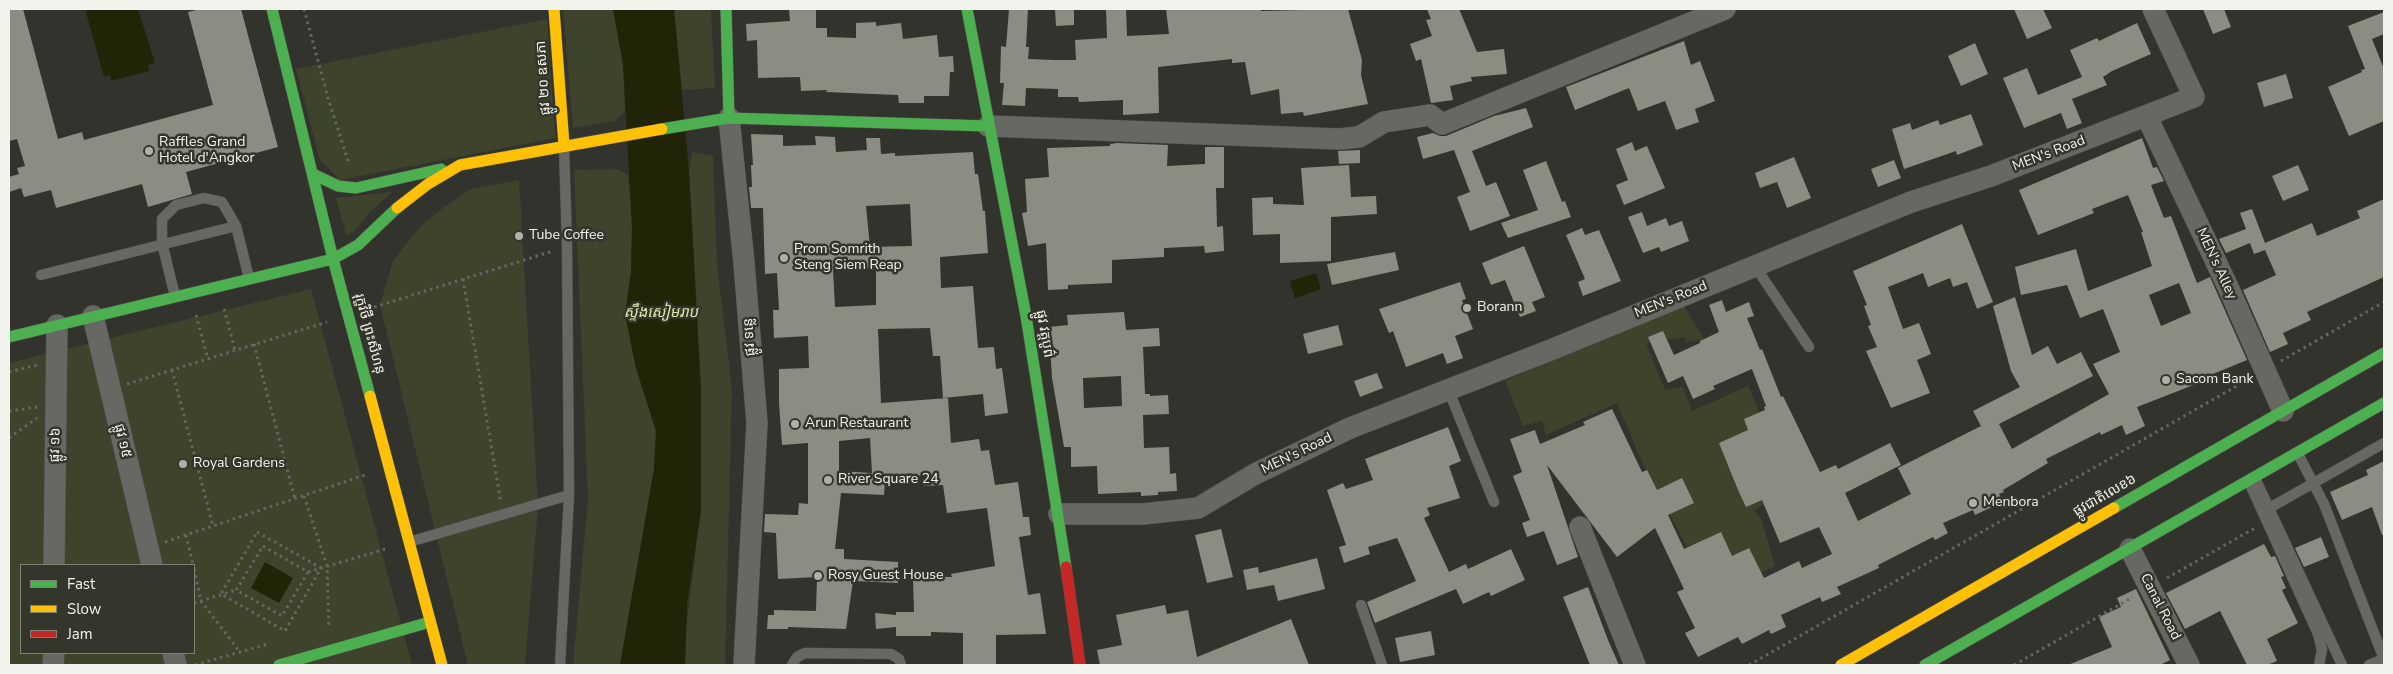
<!DOCTYPE html>
<html>
<head>
<meta charset="utf-8">
<style>
  body { margin:0 }
  #map { position:relative; width:2393px; height:674px; overflow:hidden; background:#33332e; font-family:"Nunito Sans",sans-serif }
  canvas { display:block }
  .frame { position:absolute; inset:0; border:10px solid #f2f3ec; pointer-events:none }
  .legend { position:absolute; left:20px; top:564px; width:175px; height:90px; box-sizing:border-box; background:#34362b; border:1px solid #808278; margin:0; padding:6px 9px; list-style:none; font-size:15px; color:#f2f3ec }
  .legend li { display:flex; align-items:center; gap:10px; height:25px }
  .legend b { width:25px; border:1px solid #808278 }
</style>
</head>
<body>
<div id="map">
<canvas width="2393" height="674"></canvas>
<div class="frame"></div>
<ul class="legend">
<li><b style="height:6px;background:#4caf50"></b>Fast</li>
<li><b style="height:6px;background:#ffc107"></b>Slow</li>
<li><b style="height:6px;background:#c62828"></b>Jam</li>
</ul>
</div>
<script>
const ctx = document.querySelector('canvas').getContext('2d');
ctx.lineJoin = 'round';
function fillPath(path, color) {
  ctx.fillStyle = color;
  ctx.fill(path, 'evenodd');
}
function poly(rows) {
  const path = new Path2D();
  for (const r of rows) {
    path.moveTo(r[0], r[1]);
    for (let i = 2; i < r.length; i += 2) path.lineTo(r[i], r[i + 1]);
  }
  return path;
}
function stroke(path, color, width, dash) {
  ctx.strokeStyle = color;
  ctx.lineWidth = width;
  ctx.lineCap = dash ? 'butt' : 'round';
  ctx.setLineDash(dash || []);
  ctx.stroke(path);
}
function label(font, color, halo, rows, align = 'center') {
  ctx.font = font + ' "Nunito Sans","Noto Sans Khmer",sans-serif';
  ctx.lineWidth = 5;
  ctx.setLineDash([]);
  ctx.textBaseline = 'middle';
  ctx.strokeStyle = halo;
  ctx.fillStyle = color;
  for (const [text, x, y, turn = 0] of rows) {
    ctx.save();
    ctx.translate(x, y);
    ctx.rotate((+turn || 0) * Math.PI / 180);
    ctx.textAlign = isNaN(turn) ? turn : align;
    if (halo) ctx.strokeText(text, 0, 0);
    ctx.fillText(text, 0, 0);
    ctx.restore();
  }
}
const green = poly([
  [563,9,613,9,623,64,625,111,615,121,573,128],
  [674,9,711,9,715,88,682,90],
  [547,19,555,138,340,180,320,160,296,69],
  [692,152,713,156,717,265,732,388,725,665,685,665,686,630,701,510,701,390,689,171],
  [618,169,628,176,632,226,631,272,625,314,636,368,656,431,654,469,620,665,573,665,588,499,574,170],
  [519,180,538,505,525,665,468,665,380,305,393,261,419,228,444,207,471,189],
  [392,192,368,214,353,233,346,235,336,198],
  [311,289,412,665,9,665,9,363],
  [21,565,194,565,194,653,21,653],
  [1682,303,1704,339,1687,342,1684,337,1646,343,1665,390,1683,387,1692,411,1748,386,1793,490,1754,510,1761,518,1775,566,1713,596,1642,462,1617,403,1546,435,1542,421,1523,426,1505,381]
]);
const water = poly([
  [85,9,138,9,155,63,148,65,149,71,111,81,110,75,104,77],
  [613,9,674,9,689,171,701,390,701,510,687,605,685,665,620,665,654,469,656,431,636,368,625,314,631,272,632,226,623,64],
  [1316,273,1321,289,1295,298,1290,281],
  [265,562,293,578,279,603,251,588]
]);
const building = poly([
  [9,9,23,9,58,139,82,132,84,140,213,105,188,12,201,9,241,9,278,147,186,172,192,194,148,207,142,184,56,208,51,190,24,197,21,188,9,192,9,177,19,174,17,168,25,166,17,139,9,141],
  [789,9,816,9,816,28,827,28,827,37,856,38,856,23,876,22,876,26,901,23,903,39,937,35,939,57,953,56,954,72,950,72,949,96,924,96,924,103,899,103,898,95,826,92,827,90,801,91,800,77,758,78,757,40,747,41,746,24,790,21],
  [1009,9,1028,9,1026,47,1029,47,1028,59,1054,60,1076,60,1075,40,1107,38,1106,9,1126,9,1127,36,1169,34,1166,9,1260,9,1261,11,1348,9,1362,60,1361,75,1368,104,1304,116,1303,112,1281,114,1279,89,1251,95,1245,62,1232,63,1232,59,1158,67,1159,113,1123,115,1123,100,1079,102,1078,97,1058,97,1058,89,1026,88,1025,106,1002,105,1004,83,1000,83,1001,46,1006,47],
  [1055,9,1074,9,1074,25,1056,26],
  [1427,9,1459,9,1477,52,1504,49,1507,74,1471,77,1472,81,1450,86,1453,100,1431,103,1421,59,1416,61,1410,44,1432,36,1426,20,1431,19],
  [2014,9,2043,9,2052,28,2027,39],
  [2203,9,2224,9,2231,27,2213,34],
  [2384,12,2384,34,2372,39,2384,69,2384,121,2349,136,2328,87,2362,72,2361,70,2365,69,2348,26],
  [2137,23,2151,54,2112,71,2103,77,2107,85,2072,99,2082,123,2067,129,2061,113,2024,128,2003,78,2027,68,2038,95,2082,77,2070,50,2097,38,2099,41],
  [1684,41,1691,65,1700,61,1715,101,1695,109,1699,122,1676,130,1665,101,1638,111,1629,88,1575,110,1566,87],
  [1975,43,1988,74,1961,86,1948,56],
  [2286,74,2293,98,2264,107,2257,83],
  [1526,108,1533,127,1472,151,1486,186,1496,182,1510,216,1470,231,1457,197,1470,192,1454,150,1423,159,1417,137,1433,133,1440,136,1446,136,1494,116],
  [1971,114,1983,145,1957,155,1956,151,1904,169,1892,129,1910,123,1912,130,1938,120,1940,125],
  [751,134,783,135,783,146,816,145,815,136,835,137,836,152,867,150,866,138,880,138,881,154,895,153,895,156,973,152,975,174,978,174,983,211,985,211,988,253,940,257,941,288,973,286,978,348,994,347,996,369,1002,368,1008,413,985,416,983,394,943,398,940,356,933,356,930,328,878,329,881,403,948,398,951,443,979,439,981,451,989,450,995,485,1018,482,1023,517,1029,517,1031,535,1019,537,1028,595,1040,593,1046,634,996,635,996,665,963,665,963,633,931,632,931,636,896,636,896,627,876,629,875,613,896,615,896,612,914,612,913,577,952,577,951,574,995,566,987,508,947,513,943,485,924,486,924,475,885,481,884,495,841,493,835,549,844,549,844,559,898,562,898,583,853,581,846,629,788,627,788,629,767,629,768,615,774,615,774,610,816,611,817,577,778,579,776,533,764,532,765,514,798,515,799,503,808,504,808,443,782,445,779,403,779,369,809,368,808,336,774,338,773,310,779,310,777,273,765,274,763,208,751,208,749,187,752,187,751,165,753,165],
  [910,204,912,246,870,247,866,206],
  [876,268,876,305,835,307,833,270],
  [870,438,872,473,839,471,839,441],
  [2142,138,2153,168,2157,167,2164,181,2151,185,2164,218,2171,216,2197,283,2210,277,2247,360,2213,374,2214,377,2137,407,2145,426,2126,435,2122,425,2101,435,2100,432,2046,459,2048,463,2003,490,2004,492,1999,494,2001,498,1992,501,1994,506,1975,515,1973,510,1943,523,1948,533,1935,540,1933,537,1878,565,1879,568,1837,587,1841,594,1822,602,1820,597,1781,615,1786,627,1771,634,1769,630,1742,644,1738,637,1698,657,1685,633,1695,628,1677,592,1684,589,1655,528,1617,557,1547,465,1578,557,1557,565,1544,531,1527,537,1522,523,1530,520,1513,476,1522,472,1510,439,1535,430,1540,444,1585,425,1583,422,1612,409,1642,472,1647,470,1657,490,1682,478,1694,503,1668,515,1684,549,1721,532,1732,556,1749,548,1764,578,1799,561,1802,568,1832,554,1819,527,1780,543,1762,500,1746,507,1738,490,1719,443,1748,430,1744,419,1765,410,1764,407,1766,406,1752,369,1713,386,1715,389,1693,399,1683,376,1668,383,1648,337,1663,331,1674,355,1700,343,1700,341,1719,332,1709,305,1722,300,1726,312,1749,302,1754,316,1747,318,1760,350,1762,349,1781,397,1783,396,1820,472,1836,465,1838,469,1890,443,1901,465,1845,493,1858,521,1911,494,1898,468,1981,426,1973,411,2020,387,2011,371,1993,306,2015,297,2032,355,2048,346,2057,364,2081,352,2093,376,1999,424,2012,449,2109,394,2093,364,2120,352,2103,309,2080,318,2067,285,2021,295,2015,267,2076,249,2088,291,2152,266,2141,232,2143,232,2128,195,2092,209,2094,213,2038,235,2019,190],
  [2179,283,2191,313,2161,326,2149,295],
  [1632,142,1635,151,1647,146,1665,188,1624,205,1616,185,1628,180,1616,149],
  [1117,143,1168,145,1167,166,1205,164,1205,147,1224,147,1224,188,1216,188,1217,227,1223,226,1224,251,1205,253,1204,246,1164,248,1164,257,1112,260,1112,283,1068,285,1068,289,1048,290,1046,243,1028,246,1022,213,1027,212,1025,179,1049,177,1047,148,1110,146,1110,144],
  [1360,150,1360,163,1339,164,1338,151],
  [1794,157,1811,198,1787,208,1777,182,1760,188,1755,173],
  [1894,160,1901,178,1878,187,1871,169],
  [1546,161,1562,202,1565,201,1571,217,1508,238,1501,223,1538,210,1523,170],
  [1349,165,1351,197,1376,196,1377,214,1331,217,1331,261,1280,263,1280,234,1253,235,1252,198,1273,197,1273,204,1304,205,1301,168],
  [2298,165,2309,190,2283,201,2272,176],
  [2384,199,2384,277,2307,312,2311,320,2283,333,2288,344,2270,352,2243,290,2276,275,2265,250,2254,254,2250,243,2226,253,2219,239,2246,229,2240,213,2252,209,2265,243,2312,223,2317,236,2360,218,2357,211],
  [1642,212,1647,226,1666,218,1669,226,1682,221,1689,241,1661,252,1659,247,1643,253,1628,217],
  [1962,224,1993,302,1977,309,1967,282,1953,287,1950,278,1928,287,1923,273,1888,287,1903,329,1919,323,1931,354,1917,360,1930,393,1891,408,1866,351,1877,347,1868,326,1871,325,1864,306,1867,305,1853,271],
  [1582,228,1585,235,1599,230,1621,281,1583,296,1578,282,1585,279,1566,235],
  [1524,246,1545,297,1532,302,1536,311,1520,317,1505,280,1491,285,1482,263],
  [1395,252,1399,270,1332,285,1327,264],
  [1460,282,1466,299,1462,300,1473,329,1455,336,1463,358,1447,364,1443,353,1406,367,1393,331,1389,333,1379,309],
  [1124,312,1126,330,1159,328,1160,346,1143,347,1145,394,1150,394,1150,396,1168,395,1169,414,1143,415,1144,448,1169,447,1170,474,1176,473,1177,491,1158,492,1158,495,1141,496,1141,492,1098,494,1097,466,1071,467,1071,447,1064,447,1052,378,1049,327,1068,325,1067,315],
  [1121,376,1122,406,1084,408,1083,378],
  [1338,325,1343,345,1308,354,1303,334],
  [1377,373,1383,388,1360,397,1354,381],
  [1448,427,1461,461,1449,466,1460,498,1427,508,1430,515,1424,518,1449,572,1466,564,1468,569,1511,549,1525,580,1491,596,1489,592,1463,604,1456,589,1375,623,1367,602,1416,581,1397,538,1368,547,1370,554,1344,563,1339,547,1346,545,1327,490,1343,483,1346,489,1373,480,1365,459],
  [2384,461,2384,535,2382,535,2372,507,2342,520,2330,492,2368,475,2366,470],
  [1221,529,1233,577,1207,583,1195,535],
  [2321,537,2329,557,2304,567,2295,548],
  [2264,544,2271,557,2275,556,2284,576,2281,577,2286,588,2282,590,2298,623,2267,639,2277,661,2267,665,2247,665,2220,611,2185,629,2166,593],
  [1317,558,1325,589,1278,601,1274,585,1247,590,1243,570,1258,567,1259,573],
  [1588,587,1608,640,1619,665,1590,665,1563,597],
  [2136,589,2170,660,2160,665,2068,665,2112,647,2099,617,2121,607,2117,598],
  [1165,605,1167,614,1188,610,1197,657,1291,619,1309,665,1100,665,1097,650,1122,645,1116,615],
  [1431,631,1435,655,1400,662,1395,638]
]);
const path = poly([
  [304,9,328,98,349,164],
  [463,279,501,503],
  [224,309,235,350],
  [368,309,553,251],
  [196,315,208,359],
  [254,344,295,499],
  [2281,361,2384,302],
  [172,370,213,526],
  [9,372,37,365],
  [127,384,327,322],
  [9,411,38,407],
  [9,438,37,418],
  [304,496,327,566,329,627],
  [257,532,321,568,285,631,221,594,257,532],
  [186,535,193,565],
  [165,542,368,474],
  [263,546,308,572,282,616,236,590,263,546],
  [194,569,201,601,240,652],
  [308,572,389,548],
  [2167,578,2255,528],
  [194,603,236,590],
  [195,665,268,644],
  [1749,665,2249,379],
  [2014,665,2133,597]
]);
const lane = poly([
  [1755,266,1809,347],
  [41,275,236,226],
  [175,296,162,243,162,219,176,205,204,198,222,202,236,226,249,278],
  [1448,389,1494,502],
  [2298,454,2324,504,2384,659,2369,665],
  [2255,478,2342,665],
  [2249,482,2318,634,2322,650,2319,665],
  [2266,510,2384,443],
  [409,542,569,495],
  [1361,605,1382,665],
  [560,665,569,495,567,246,564,146],
  [792,665,797,657,805,653,891,654,899,659,901,665]
]);
const street = poly([
  [2147,117,2228,287,2283,411],
  [729,118,744,263,757,423,744,665],
  [988,126,1339,139,1359,137,1384,122,1430,115,1442,124,1725,9],
  [93,316,152,565],
  [1059,514,1143,514,1198,508,1255,474,1350,428,1553,349,1911,202,1991,176,2194,97,2153,9],
  [1580,527,1635,665],
  [2130,549,2189,665],
  [54,565,57,325],
  [173,653,176,665],
  [53,665,54,653]
]);
const fast = poly([
  [272,9,333,259,358,245,397,208],
  [726,9,729,118],
  [967,9,1026,316,1066,567],
  [662,129,729,118,988,126],
  [313,174,338,186,356,188,441,169],
  [9,337,333,259,370,396],
  [2114,508,2384,353],
  [279,665,430,622],
  [1925,665,2384,403]
]);
const slow = poly([
  [554,9,564,145],
  [397,208,428,184,460,165,662,129],
  [370,396,442,665],
  [1841,665,2114,508]
]);
const jam = poly([
  [1066,567,1080,665]
]);
const markers = [
  [149,151,5,"#afb0aa"],
  [519,236,5,"#afb0aa"],
  [784,258,5,"#afb0aa"],
  [1467,308,5,"#afb0aa"],
  [2166,380,5,"#afb0aa"],
  [795,424,5,"#afb0aa"],
  [183,464,5,"#afb0aa"],
  [828,480,5,"#afb0aa"],
  [1973,503,5,"#afb0aa"],
  [818,576,5,"#afb0aa"]
];
const streetNames = [
  ["ផ្លូវ ២០ ឧសភា",544,78,-94],
  ["MEN's Road",2049,154,-21],
  ["MEN's Alley",2216,264,65],
  ["MEN's Road",1671,300,-22],
  ["រុក្ខវិថី ព្រះសីហនុ",369,334,75],
  ["ផ្លូវ វត្តបូព៌",1044,334,80],
  ["ផ្លូវ ទន្លេ",750,337,-94],
  ["ផ្លូវ ១៥",122,441,77],
  ["ផ្លូវ ១៦",56,445,-89],
  ["MEN's Road",1297,454,-26],
  ["ផ្លូវជាតិលេខ៦",2105,496,-30],
  ["Canal Road",2160,607,63]
];
const poiNames = [
  ["Raffles Grand",159,143],
  ["Hotel d'Angkor",159,159],
  ["Tube Coffee",529,236],
  ["Prom Somrith",794,250],
  ["Steng Siem Reap",794,266],
  ["Borann",1477,308],
  ["Sacom Bank",2176,380],
  ["Arun Restaurant",805,424],
  ["Royal Gardens",193,464],
  ["River Square 24",838,480],
  ["Menbora",1983,503],
  ["Rosy Guest House",828,576]
];
const waterNames = [
  ["ស្ទឹងសៀមរាប",661,313]
];
fillPath(green, '#3e432b');
fillPath(water, '#212407');
fillPath(building, '#8b8d83');
stroke(lane, '#52524e', 11);
stroke(street, '#52524e', 22);
stroke(fast, '#52524e', 12);
stroke(slow, '#52524e', 12);
stroke(jam, '#52524e', 12);
stroke(path, '#666663', 3, [2.5, 4]);
stroke(lane, '#676863', 10);
stroke(street, '#676863', 21);
stroke(fast, '#4caf50', 11);
stroke(slow, '#ffc107', 11);
stroke(jam, '#c62828', 11);
for (const [x, y, r, color] of markers) {
  const dot = new Path2D();
  dot.arc(x, y, r, 0, 2 * Math.PI);
  ctx.fillStyle = color;
  ctx.fill(dot);
  stroke(dot, '#34362b', 2);
}
label('14px', '#f2f3ec', '#34362b', streetNames);
label('14px', '#f2f3ec', '#34362b', poiNames, 'left');
label('italic 15px', '#dae6a8', '#34362b', waterNames);
</script>
</body>
</html>
